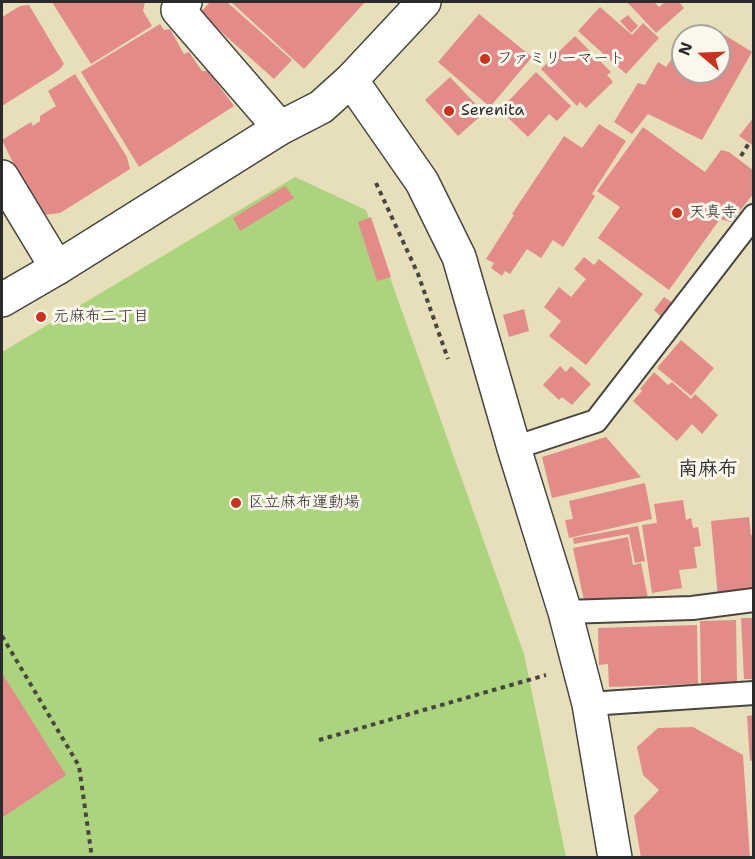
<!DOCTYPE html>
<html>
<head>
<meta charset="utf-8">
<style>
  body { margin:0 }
  #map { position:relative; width:755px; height:859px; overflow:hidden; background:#e7dfba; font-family:"Shantell Sans",sans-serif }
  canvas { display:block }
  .frame { position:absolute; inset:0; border:3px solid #2b2b2b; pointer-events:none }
  .north { position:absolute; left:671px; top:24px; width:60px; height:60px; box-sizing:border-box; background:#fbf7ec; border:2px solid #a8a59f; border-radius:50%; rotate:289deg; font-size:16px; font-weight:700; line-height:24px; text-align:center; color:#2b2b2b }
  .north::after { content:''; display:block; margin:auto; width:21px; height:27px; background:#c8321e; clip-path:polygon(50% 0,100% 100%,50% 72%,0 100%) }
</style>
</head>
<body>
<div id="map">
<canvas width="755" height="859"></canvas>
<div class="frame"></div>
<div class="north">N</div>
</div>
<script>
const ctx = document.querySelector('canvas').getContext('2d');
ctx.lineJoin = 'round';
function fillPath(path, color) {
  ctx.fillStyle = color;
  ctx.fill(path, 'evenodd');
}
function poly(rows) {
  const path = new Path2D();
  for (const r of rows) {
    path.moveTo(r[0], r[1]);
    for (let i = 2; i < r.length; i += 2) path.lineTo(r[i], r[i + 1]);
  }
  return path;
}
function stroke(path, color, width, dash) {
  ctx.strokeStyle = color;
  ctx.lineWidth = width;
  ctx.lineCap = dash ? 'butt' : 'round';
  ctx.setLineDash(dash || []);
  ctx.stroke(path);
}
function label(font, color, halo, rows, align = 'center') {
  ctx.font = font + ' "Shantell Sans","Klee One",sans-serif';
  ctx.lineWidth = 6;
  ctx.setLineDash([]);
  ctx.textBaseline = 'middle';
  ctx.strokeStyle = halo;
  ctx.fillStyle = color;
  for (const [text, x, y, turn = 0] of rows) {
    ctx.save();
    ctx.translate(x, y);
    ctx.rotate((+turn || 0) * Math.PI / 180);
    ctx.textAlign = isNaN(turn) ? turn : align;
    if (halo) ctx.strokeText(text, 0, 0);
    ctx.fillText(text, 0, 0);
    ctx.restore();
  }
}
const green = poly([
  [295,177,366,210,524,654,566,857,2,857,2,352]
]);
const building = poly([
  [52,2,145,2,143,11,152,26,91,64],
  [210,2,227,2,292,60,274,79,200,13],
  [231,2,365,2,304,69],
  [627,2,654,2,659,7,665,2,679,2,684,8,656,33],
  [29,5,64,64,59,70,2,106,2,17,20,6],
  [600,7,632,35,643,23,659,38,626,74,578,31],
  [479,14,532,57,490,107,438,62],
  [628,15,638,26,631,33,620,21],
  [160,24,164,30,170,29,184,54,189,52,202,71,208,71,234,106,139,167,81,72],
  [707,24,752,52,702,140,648,114,632,134,614,122,638,83,645,85,658,62,666,67,680,47,683,49,683,72,719,72,719,36,700,36],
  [575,36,611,72,607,75,613,82,586,108,580,102,577,106,541,69],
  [536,72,571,106,557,121,549,114,528,137,500,110],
  [75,74,127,157,130,169,60,213,44,215,17,171,2,140,31,122,33,126,40,121,40,116,56,106,48,91],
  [450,77,484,113,458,136,425,100],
  [754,117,754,146,739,136],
  [599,124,626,141,592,194,595,196,563,247,553,240,541,258,527,249,510,274,505,271,502,276,491,268,494,263,486,259,514,215,512,214,564,136,582,148],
  [643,127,705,172,721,150,729,152,754,171,754,193,731,222,720,219,669,290,598,238,620,207,597,191],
  [285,186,294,198,240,231,233,218],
  [371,217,391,277,377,281,358,222],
  [584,257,594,265,599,259,643,294,586,365,549,336,561,321,544,307,559,287,571,297,586,279,574,269],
  [664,297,673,303,662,318,654,310],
  [524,309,529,331,509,337,503,315],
  [681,340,714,368,691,396,657,368],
  [560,366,566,372,571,366,591,384,572,405,562,397,559,400,543,385],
  [654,372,668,385,672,382,691,399,695,394,718,415,702,434,692,424,677,441,633,401,642,391,640,389],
  [606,437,641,477,552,498,542,457],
  [645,483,652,519,569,538,565,520,573,519,569,501],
  [683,500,686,520,691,518,693,528,698,527,701,546,694,547,697,568,679,570,682,588,652,593,642,525,657,523,654,504],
  [749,517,751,535,754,536,754,588,744,589,741,596,718,598,711,521],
  [638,526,645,561,635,563,629,534,574,544,573,538],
  [628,537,633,565,641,563,648,598,586,610,573,548],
  [741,618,754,618,754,679,744,679],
  [736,620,737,684,701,685,700,621],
  [697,625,698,684,609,687,608,664,599,665,598,628],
  [2,673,66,775,3,817,2,815],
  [754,715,754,760,750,761,747,716],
  [693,727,743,755,750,858,641,858,634,816,659,790,643,775,637,747,658,728]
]);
const path = poly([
  [741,156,749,143],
  [376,183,418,274,448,359],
  [2,636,79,766,92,858],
  [319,740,546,675]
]);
const service = poly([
  [514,448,596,421,754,216],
  [565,612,692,608,754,600],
  [589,704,754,693]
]);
const minor = poly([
  [185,2,178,10,280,128],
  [351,80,422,182,459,257,514,448,565,612,589,704,615,858],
  [2,177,57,268]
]);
const tertiary = poly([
  [2,300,57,268,280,128,321,107,351,80,424,2]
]);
const markers = [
  [485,59,6,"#c8321e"],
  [449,111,6,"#c8321e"],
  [677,213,6,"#c8321e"],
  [41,317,6,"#c8321e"],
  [236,503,6,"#c8321e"]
];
const poiNames = [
  ["ファミリーマート",497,59],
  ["Serenita",461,111],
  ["天真寺",689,213],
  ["元麻布二丁目",53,317],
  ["区立麻布運動場",248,503]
];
const quarterNames = [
  ["南麻布",708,470]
];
fillPath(green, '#acd37e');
fillPath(building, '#e28b89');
stroke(service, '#474640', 26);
stroke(minor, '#474640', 36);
stroke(tertiary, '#474640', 36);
stroke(path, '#474640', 4, [4.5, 4.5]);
stroke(service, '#fff', 22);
stroke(minor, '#fff', 33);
stroke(tertiary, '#fff', 33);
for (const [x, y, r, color] of markers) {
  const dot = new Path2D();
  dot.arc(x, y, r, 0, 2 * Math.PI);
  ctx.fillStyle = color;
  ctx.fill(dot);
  stroke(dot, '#fbf7ec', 2);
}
label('16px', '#2b2b2b', '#fbf7ec', poiNames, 'left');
label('bold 20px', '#2b2b2b', '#fbf7ec', quarterNames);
</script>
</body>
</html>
